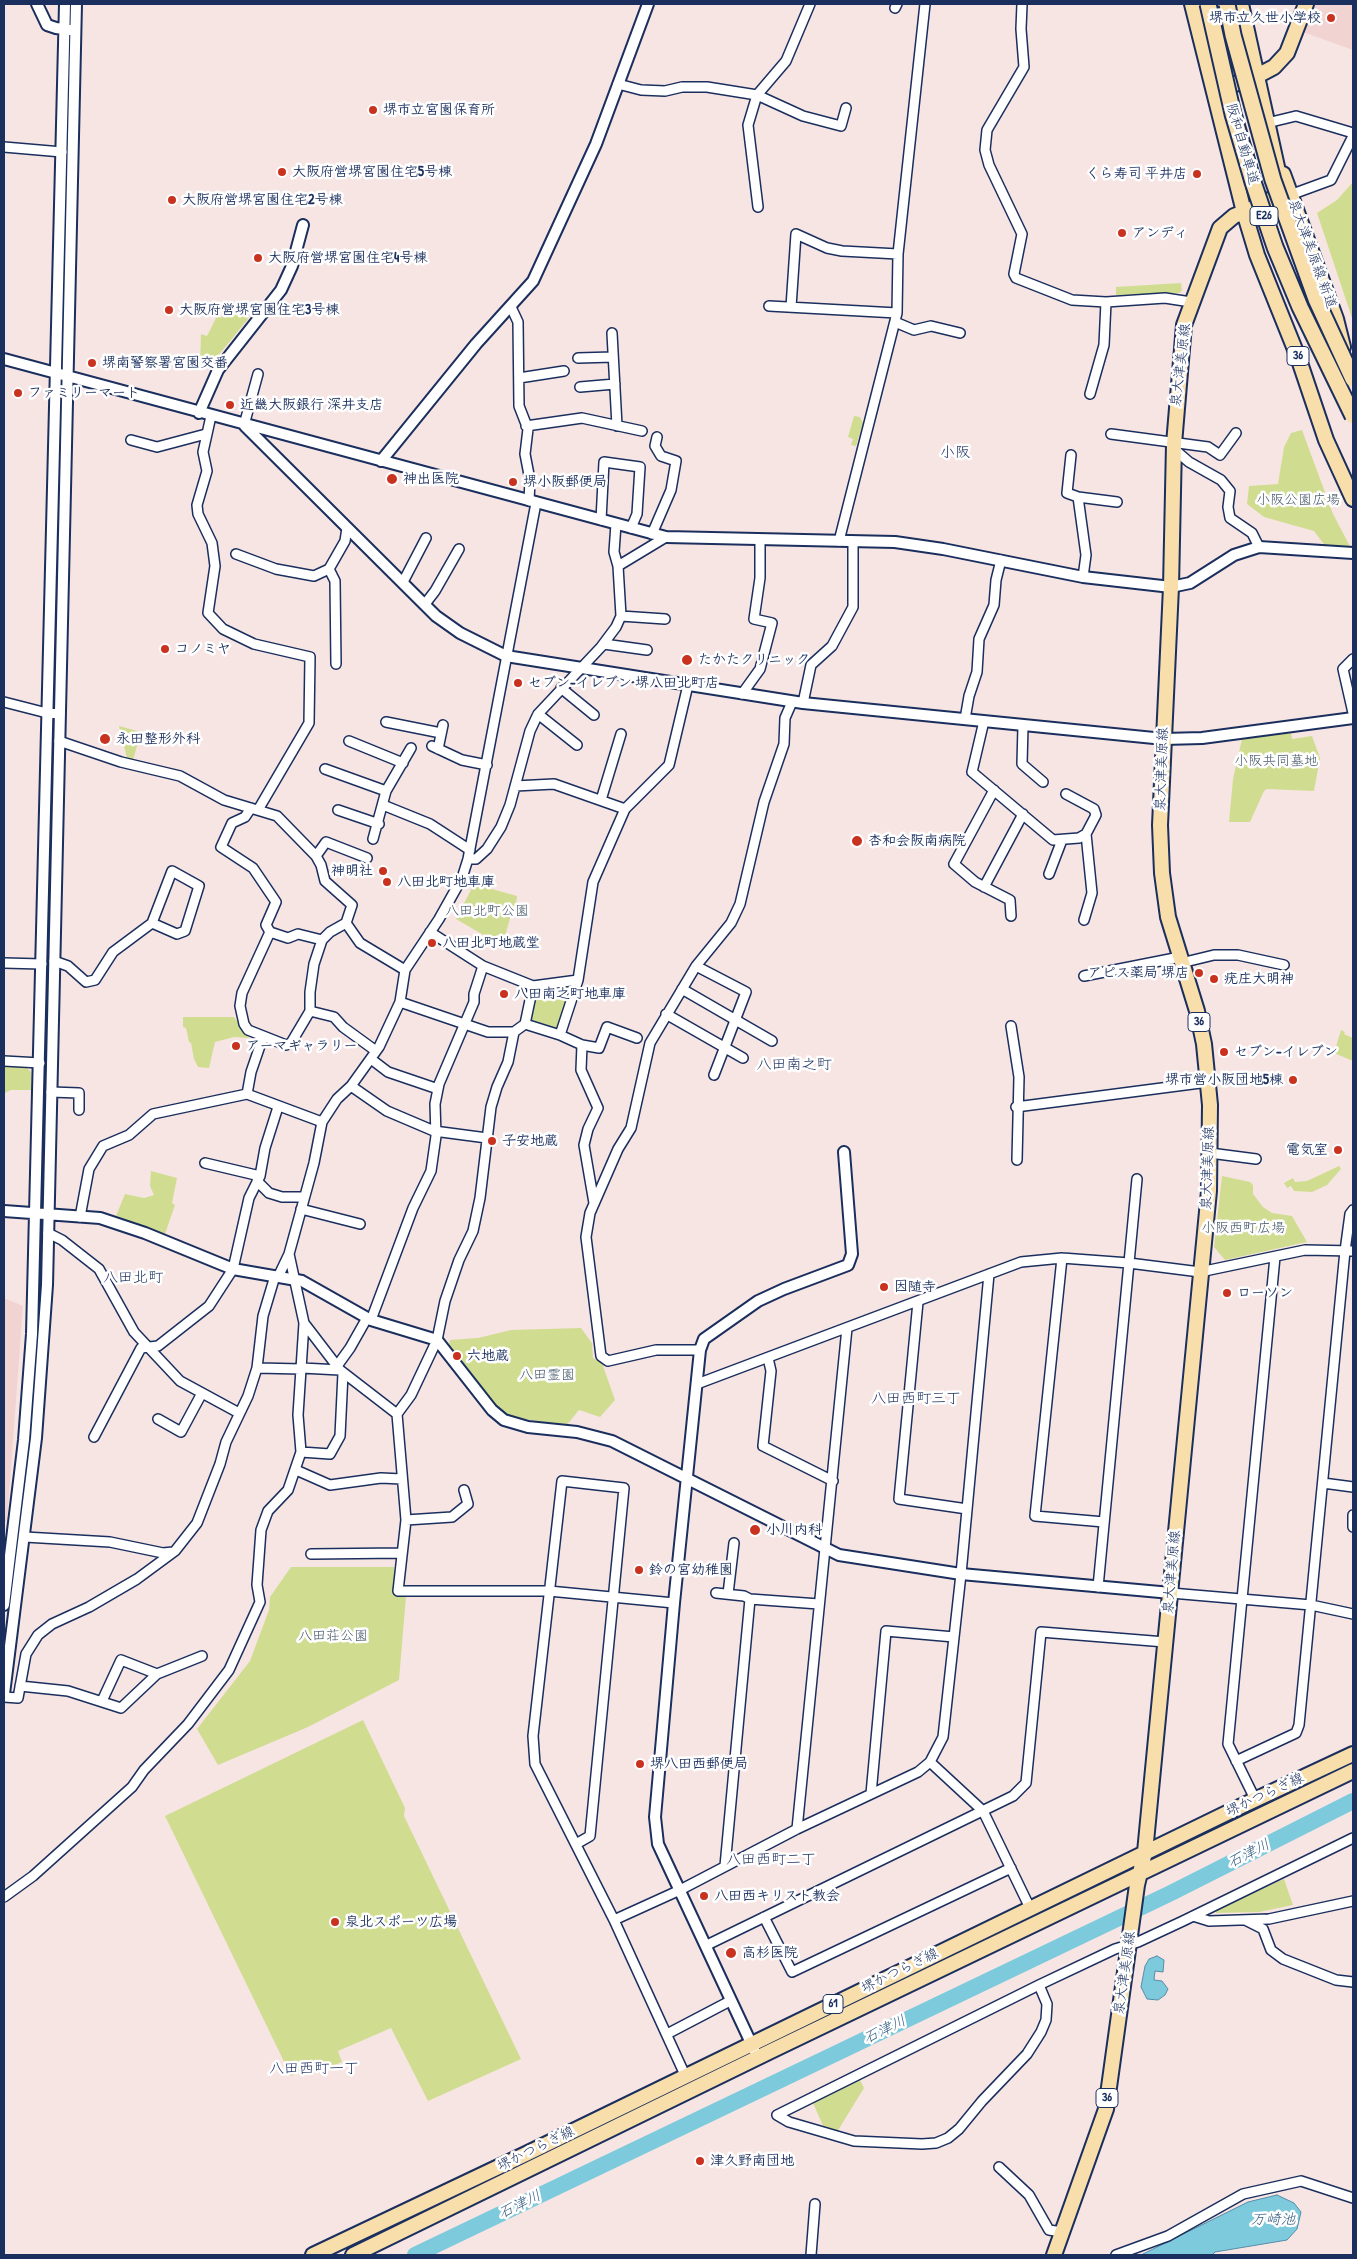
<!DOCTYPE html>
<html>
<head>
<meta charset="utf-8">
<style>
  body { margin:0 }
  #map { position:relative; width:1357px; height:2259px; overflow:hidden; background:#f7e5e4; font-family:"Patrick Hand",sans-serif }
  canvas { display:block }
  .frame { position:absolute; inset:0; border:5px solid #1b2f5e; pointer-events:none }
</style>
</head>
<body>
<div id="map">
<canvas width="1357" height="2259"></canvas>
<div class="frame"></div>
</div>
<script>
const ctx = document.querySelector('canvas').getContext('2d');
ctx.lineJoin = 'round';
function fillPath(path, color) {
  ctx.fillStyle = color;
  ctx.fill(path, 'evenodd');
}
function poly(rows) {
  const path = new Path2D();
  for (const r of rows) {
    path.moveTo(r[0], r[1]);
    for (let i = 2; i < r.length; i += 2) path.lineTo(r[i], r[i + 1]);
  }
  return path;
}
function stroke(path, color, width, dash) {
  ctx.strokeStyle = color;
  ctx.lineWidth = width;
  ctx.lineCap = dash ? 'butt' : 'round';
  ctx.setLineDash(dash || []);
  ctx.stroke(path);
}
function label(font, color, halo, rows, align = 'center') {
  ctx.font = font + ' "Patrick Hand","Klee One",sans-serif';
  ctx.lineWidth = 5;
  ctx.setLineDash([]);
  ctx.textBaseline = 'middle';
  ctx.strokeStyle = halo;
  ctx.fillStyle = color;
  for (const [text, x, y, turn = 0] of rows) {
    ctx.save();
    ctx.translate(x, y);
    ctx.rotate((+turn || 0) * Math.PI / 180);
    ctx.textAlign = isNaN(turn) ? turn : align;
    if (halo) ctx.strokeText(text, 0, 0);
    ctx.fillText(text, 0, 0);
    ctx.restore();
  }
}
const built = poly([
  [1315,4,1353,4,1353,50,1303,32],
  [4,1298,23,1306,7,1521,4,1523]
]);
const green = poly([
  [1353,182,1353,321,1317,213,1337,200],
  [1181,283,1182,291,1179,293,1116,295,1116,287],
  [226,306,244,314,248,319,213,362,209,361,206,365,200,364,201,334,207,336,217,316,221,318],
  [854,416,860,417,863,423,856,446,851,445,853,439,848,437],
  [1302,430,1333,514,1352,550,1326,547,1314,531,1264,517,1247,504,1249,486,1278,484,1284,447,1291,433],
  [119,726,141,732,133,760,127,758],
  [1291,732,1292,739,1312,736,1320,758,1314,791,1267,789,1264,791,1250,822,1229,822,1233,779,1242,739],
  [474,884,517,896,516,904,513,907,504,940,487,937,456,919],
  [569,984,572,989,558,1027,554,1029,530,1023,529,1020,535,991,538,988],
  [183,1017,234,1017,249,1038,234,1037,215,1042,209,1068,198,1067,194,1059,191,1043,189,1042,186,1028,183,1027],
  [1341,1030,1345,1032,1344,1034,1353,1038,1353,1061,1334,1053],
  [4,1066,26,1067,31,1072,31,1090,11,1090,5,1093,4,1120],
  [1339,1166,1341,1169,1327,1185,1312,1192,1294,1191,1291,1186,1287,1188,1284,1183,1293,1178,1295,1182,1307,1181],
  [151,1171,177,1178,172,1203,175,1205,165,1234,116,1216,125,1194,144,1198,154,1195,150,1186],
  [1222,1176,1250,1182,1253,1185,1253,1194,1263,1207,1272,1213,1292,1216,1307,1242,1225,1260,1214,1247],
  [581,1328,592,1343,593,1358,602,1363,615,1400,600,1417,579,1410,566,1426,514,1417,504,1413,491,1402,450,1350,449,1344,450,1340,478,1338,511,1330],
  [291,1567,394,1567,395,1595,406,1596,399,1680,308,1727,218,1765,197,1729,250,1661,269,1610,270,1597],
  [363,1720,405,1808,404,1816,521,2059,428,2101,391,2028,338,2051,342,2062,311,2075,308,2068,291,2076,165,1816],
  [1284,1879,1293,1905,1259,1912,1216,1913,1216,1910],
  [860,2080,864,2088,837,2132,824,2128,813,2103]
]);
const water = poly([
  [1157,1956,1164,1960,1163,1972,1155,1971,1154,1980,1162,1981,1168,1989,1165,1995,1158,2000,1147,1999,1141,1987,1145,1966,1149,1959,1157,1956],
  [1277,2195,1294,2203,1301,2212,1297,2229,1287,2240,1215,2252,1212,2255,1141,2255,1248,2202,1277,2195]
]);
const river = poly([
  [415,2255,1171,1893,1353,1801]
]);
const minor = poly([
  [1022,4,1021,29,1024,67,987,130,985,150,989,165,1022,234,1014,274,1016,278,1072,300,1106,302,1165,298,1191,302],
  [895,8,897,4],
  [618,84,641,90,665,91,682,87,707,87,757,95,803,116,841,126,846,108],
  [1267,123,1296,116,1353,133],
  [4,147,62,152],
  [1290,195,1331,180,1353,136],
  [758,207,748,125,757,95,786,61,810,4],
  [769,306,897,313],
  [511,307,518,322,519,406,528,429,525,454,530,480,529,501],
  [791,307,796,234,827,248,842,251,898,254],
  [895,322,914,330,931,326,960,333],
  [612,333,617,426],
  [578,358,613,357],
  [519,378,564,371],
  [580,387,615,384],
  [1090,394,1104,345,1106,302],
  [211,416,203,452,207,471,197,505,198,514,212,543,215,566,208,613,223,629,254,644,310,657,309,723,258,810],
  [244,425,258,374],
  [526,426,582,418,642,431],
  [1111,434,1208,447,1220,455,1236,433],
  [131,440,157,447,206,434],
  [1174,449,1189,462,1221,480,1230,491,1228,507,1230,518,1252,533,1259,547],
  [1071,455,1067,493,1078,497,1086,555,1083,577],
  [1078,497,1117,502],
  [601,520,604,462,640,467,637,514,631,528],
  [616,524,614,552,618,566],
  [652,534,671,490,676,461,661,456,655,446,657,437],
  [839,541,897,313,898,254,925,4],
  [236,554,276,569,314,576,329,569,345,541,347,528],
  [329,569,335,581,336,664],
  [403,582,426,538],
  [425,604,435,591,459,549],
  [621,616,665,619],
  [604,644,647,650],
  [1353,659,1343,669,1353,713],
  [561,688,594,715],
  [742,694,760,669,772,623,754,619,760,578,760,540],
  [4,702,47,713,60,714],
  [803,703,811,665,832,646,853,607,853,541],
  [538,714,577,745],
  [965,719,969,696,977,672,979,639,994,605,996,580,1001,560],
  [984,721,972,772,1053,840,1079,838,1086,834,1096,815,1094,809,1066,794],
  [386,722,441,733],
  [1023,726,1022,764,1043,782],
  [59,741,121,762,180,776,224,800,277,816,316,856,321,865,325,881,352,905,346,923,330,932,322,940,298,934,288,938,270,932,266,925,276,902,253,868,221,847,232,823,245,817,251,808],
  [349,741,403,763],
  [432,746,462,760,487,765],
  [438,749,443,725],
  [325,769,386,791],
  [515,786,554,784,625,809],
  [994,790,954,864,975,882,1010,900,1011,916],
  [601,800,621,734],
  [383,805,430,824,470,850],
  [338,810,379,824],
  [373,839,386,791,411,748],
  [316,856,326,842,367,858],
  [468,859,476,859,487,849,501,827,510,805,530,731,538,714,601,647,616,627,621,616,618,566,666,537],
  [1049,874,1062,840],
  [984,887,1023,814],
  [1084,920,1092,893,1086,834],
  [346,923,360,943,405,970],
  [270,932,242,993,240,1006,244,1024,248,1030,286,1045,291,1043,310,1011],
  [430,932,483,966,533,986],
  [322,940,314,964,310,992,310,1011,334,1017,343,1027,376,1051],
  [54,961,68,966,86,982,95,980,113,952,152,923,172,871,199,886,185,931,177,934,152,923],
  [4,963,42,964],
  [1181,963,1214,955,1238,955,1284,965],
  [696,966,746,992,714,1075],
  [1084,976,1180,957],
  [682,989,772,1041],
  [400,1002,488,1032,514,1032,525,1024,533,986,578,980,593,882,625,809,669,765,688,685],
  [666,1014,743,1058],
  [525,1024,560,1035,578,980],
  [1011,1026,1019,1077,1017,1160],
  [514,1032,508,1062,497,1087,491,1107,480,1198,473,1231,459,1260,445,1301,437,1340,411,1395,397,1414,406,1520,398,1591,549,1591,674,1603],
  [560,1035,582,1045,599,1048,607,1027,637,1038],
  [582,1045,581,1070,598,1108,588,1129,584,1145,594,1203],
  [371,1059,388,1072,438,1089],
  [4,1061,40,1063],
  [351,1086,387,1111,434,1131,487,1138],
  [51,1092,79,1093,79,1110],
  [247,1094,322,1122],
  [1016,1107,1208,1082],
  [1210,1153,1256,1159],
  [205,1163,260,1176],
  [257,1181,269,1193,282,1197,304,1197],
  [301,1209,360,1224],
  [80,1217,89,1169,103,1146,129,1135,153,1114,247,1094,251,1072,263,1037],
  [48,1233,62,1240,99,1269,134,1332,180,1381,239,1413],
  [1062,1258,1035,1516,1104,1522],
  [278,1277,289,1254,314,1163,322,1122,337,1099,351,1086,379,1047,400,1002,405,970,439,919,462,878,468,859,536,503],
  [918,1302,899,1499,967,1509],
  [371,1320,413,1208,431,1171,436,1136,435,1104,439,1084,474,1002,474,994,483,966],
  [304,1323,340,1370],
  [700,1350,656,1350,608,1361,601,1356,586,1237,590,1213,618,1149,631,1128,650,1043,696,966,731,923,740,904,764,802,784,744,785,718,792,702],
  [768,1358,771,1371,763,1446,833,1481],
  [337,1366,350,1348,367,1318],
  [257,1368,302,1369],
  [302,1368,340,1370,397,1414],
  [697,1384,1021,1262,1062,1258,1129,1263,1200,1272,1305,1250,1353,1251],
  [158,1419,181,1432,202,1393],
  [94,1437,141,1348,158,1346,209,1306,233,1269,249,1198,260,1176,265,1148,278,1107],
  [301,1452,330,1454,340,1436,343,1373],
  [296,1470,330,1485,381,1478,402,1479],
  [1323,1483,1353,1487],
  [1353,1515,1353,1527],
  [406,1520,452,1517,468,1504,464,1490],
  [25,1537,110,1542,163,1553,173,1552],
  [311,1554,401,1553],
  [1098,1587,1137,1179],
  [716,1593,744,1596,750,1599],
  [1171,1593,1311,1605,1353,1614],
  [728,1594,734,1543],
  [20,1686,68,1691,121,1708,157,1674,202,1656],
  [4,1697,18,1698,26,1654,38,1635,52,1624,89,1607,137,1579,175,1551,197,1523,220,1464,226,1442,248,1396,257,1368,263,1316,275,1276],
  [102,1701,121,1660,157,1674],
  [1236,1761,1296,1733,1299,1725,1345,1251,1350,1214,1353,1210],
  [930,1762,983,1811,1030,1908],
  [871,1794,886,1631,954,1637],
  [1255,1799,1228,1744,1275,1257],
  [797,1829,847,1328],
  [576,1844,590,1836,624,1488,562,1481,533,1736,535,1764,614,1920,685,2075],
  [725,1866,750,1599,819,1604],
  [4,1897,33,1876,132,1787,144,1770,188,1724,229,1670,260,1602,257,1585,261,1530,268,1511,288,1490,301,1452,298,1415,304,1323,289,1254],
  [1193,1916,1209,1921,1269,1919,1353,1901],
  [764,1917,792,1972,1011,1868],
  [614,1920,680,1890,797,1829,918,1772,930,1762,943,1737,961,1574,989,1274],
  [1247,1921,1263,1929,1271,1950,1283,1959,1336,1980,1353,1982],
  [707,1945,1013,1796,1026,1783,1041,1632,1165,1642],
  [667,2034,730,2001],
  [777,2115,1039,1985,1115,1949,1138,1942,1183,1921,1353,1838],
  [777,2115,789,2122,854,2141,922,2144,936,2143,948,2138,959,2129,982,2101,1027,2054,1041,2032,1046,2020,1047,2004,1039,1985],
  [999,2167,1029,2195,1049,2230,1062,2232],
  [811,2255,815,2204],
  [1116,2255,1168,2236,1243,2194,1301,2181,1353,2198]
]);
const tertiary = poly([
  [37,4,47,25,56,28,70,30],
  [4,359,666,537,895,542,943,549,1083,577,1171,587,1190,583,1234,555,1259,547,1353,553],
  [199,413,218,370,281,290,292,266,303,225],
  [245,426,436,616,460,633,506,656,803,703,1164,739,1202,738,1353,718],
  [381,461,476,344,533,281,596,144,648,4],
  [4,1211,100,1218,145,1233,233,1269,302,1281,371,1320,437,1340,492,1410,504,1420,528,1427,577,1432,612,1441,839,1555,961,1574,1171,1593],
  [4,1605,24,1440,32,1334,65,4],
  [4,1694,36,1438,47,1285,76,4],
  [758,2058,658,1844,655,1817,674,1603,700,1350,704,1339,758,1301,784,1289,848,1265,852,1254,844,1152]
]);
const primary = poly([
  [1192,4,1244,212,1257,255,1298,357,1326,440,1353,499],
  [1216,91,1257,76,1274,67,1287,53,1306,4],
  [1283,174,1336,319,1343,347],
  [313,2255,526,2154,1233,1810,1353,1754],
  [353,2255,771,2051,1353,1771],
  [1054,2255,1106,2109,1137,1885,1145,1852,1209,1191,1210,1105,1204,1044,1197,1011,1168,917,1162,873,1160,825,1171,587,1174,444,1184,325,1220,228,1234,216,1271,201,1281,185,1241,4]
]);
const motorwayBridge = poly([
  [1208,4,1233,114,1253,182,1275,247,1300,307,1353,416],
  [1227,4,1233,35,1273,180,1316,299,1353,379]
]);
const markers = [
  [1331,18,5,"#c8321e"],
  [373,110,5,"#c8321e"],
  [282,172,5,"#c8321e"],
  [1197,174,5,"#c8321e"],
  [172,200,5,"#c8321e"],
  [1122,233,5,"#c8321e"],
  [258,258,5,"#c8321e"],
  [169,310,5,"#c8321e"],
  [92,363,5,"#c8321e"],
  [18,393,5,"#c8321e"],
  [230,405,5,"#c8321e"],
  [392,479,6,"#c8321e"],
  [513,482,5,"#c8321e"],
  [165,649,5,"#c8321e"],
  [687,660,6,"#c8321e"],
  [518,683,5,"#c8321e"],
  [105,739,6,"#c8321e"],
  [857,841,6,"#c8321e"],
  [383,871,5,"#c8321e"],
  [387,882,5,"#c8321e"],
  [432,943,5,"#c8321e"],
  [1199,973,5,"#c8321e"],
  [1214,979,5,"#c8321e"],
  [504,994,5,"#c8321e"],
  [236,1046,5,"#c8321e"],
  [1224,1052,5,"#c8321e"],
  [1293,1080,5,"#c8321e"],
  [492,1141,5,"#c8321e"],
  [1338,1150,5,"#c8321e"],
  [884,1287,5,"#c8321e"],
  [1227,1293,5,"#c8321e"],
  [457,1356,5,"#c8321e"],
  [755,1530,6,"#c8321e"],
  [639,1570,5,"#c8321e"],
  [640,1764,5,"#c8321e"],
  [704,1896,5,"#c8321e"],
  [335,1922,5,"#c8321e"],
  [731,1953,6,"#c8321e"],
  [700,2161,5,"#c8321e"]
];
const shields = [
  [1264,216,28],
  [1298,356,22],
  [1199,1022,22],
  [833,2004,20],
  [1107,2098,22]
];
const shieldNames = [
  ["E26",1264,216],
  ["36",1298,356],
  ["36",1199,1022],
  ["61",833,2004],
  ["36",1107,2098]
];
const poiNames = [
  ["堺市立久世小学校",1321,18,"right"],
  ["堺市立宮園保育所",383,110],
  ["大阪府営堺宮園住宅5号棟",292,172],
  ["くら寿司 平井店",1187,174,"right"],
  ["大阪府営堺宮園住宅2号棟",182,200],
  ["アンディ",1132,233],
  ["大阪府営堺宮園住宅4号棟",268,258],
  ["大阪府営堺宮園住宅3号棟",179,310],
  ["堺南警察署宮園交番",102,363],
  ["ファミリーマート",28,393],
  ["近畿大阪銀行 深井支店",240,405],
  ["神出医院",403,479],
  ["堺小阪郵便局",523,482],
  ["コノミヤ",175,649],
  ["たかたクリニック",698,660],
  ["セブン-イレブン 堺八田北町店",528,683],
  ["永田整形外科",116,739],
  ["杏和会阪南病院",868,841],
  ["神明社",373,871,"right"],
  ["八田北町地車庫",397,882],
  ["八田北町地蔵堂",442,943],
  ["アピス薬局 堺店",1189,973,"right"],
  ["疣庄大明神",1224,979],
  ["八田南之町地車庫",514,994],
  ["アーマギャラリー",246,1046],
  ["セブン-イレブン",1234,1052],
  ["堺市営小阪団地5棟",1283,1080,"right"],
  ["子安地蔵",502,1141],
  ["電気室",1328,1150,"right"],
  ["因随寺",894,1287],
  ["ローソン",1237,1293],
  ["六地蔵",467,1356],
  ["小川内科",766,1530],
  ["鈴の宮幼稚園",649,1570],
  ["堺八田西郵便局",650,1764],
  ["八田西キリスト教会",714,1896],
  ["泉北スポーツ広場",345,1922],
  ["高杉医院",742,1953],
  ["津久野南団地",710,2161]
];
const streetNames = [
  ["阪和自動車道",1242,144,74],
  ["泉大津美原線 新道",1312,254,70],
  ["泉大津美原線",1181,365,-83],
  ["泉大津美原線",1162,769,-88],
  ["泉大津美原線",1208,1168,-88],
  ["泉大津美原線",1172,1572,-85],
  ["堺かつらぎ線",1265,1795,-25],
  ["堺かつらぎ線",900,1971,-26],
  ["泉大津美原線",1125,1973,-82],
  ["堺かつらぎ線",536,2149,-26]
];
const parkNames = [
  ["小阪公園広場",1298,500],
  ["小阪共同墓地",1276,761],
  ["八田北町公園",487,911],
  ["小阪西町広場",1243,1228],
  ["八田霊園",547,1375],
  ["八田荘公園",333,1636]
];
const neighbourhoodNames = [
  ["小阪",955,453],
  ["八田南之町",794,1065],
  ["八田北町",133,1278],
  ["八田西町三丁",916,1399],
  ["八田西町二丁",771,1860],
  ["八田西町一丁",314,2069]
];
const waterNames = [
  ["石津川",1249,1854,-27],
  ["石津川",885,2030,-26],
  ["石津川",520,2205,-26],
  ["万崎池",1273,2220]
];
fillPath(built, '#f1d3d1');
fillPath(green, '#d0dd90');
fillPath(water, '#7dcadc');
stroke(water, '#568caa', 1);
stroke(river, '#7dcadc', 16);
stroke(minor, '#1b2f5e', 12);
stroke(tertiary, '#1b2f5e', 14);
stroke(primary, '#1b2f5e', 18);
stroke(minor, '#fff', 9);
stroke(tertiary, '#fff', 10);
stroke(primary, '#f8deab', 14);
stroke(motorwayBridge, '#1b2f5e', 19, []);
stroke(motorwayBridge, '#f8deab', 15);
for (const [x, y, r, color] of markers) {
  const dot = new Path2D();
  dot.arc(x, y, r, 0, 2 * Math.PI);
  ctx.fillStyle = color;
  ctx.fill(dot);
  stroke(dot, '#fff', 2);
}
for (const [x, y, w] of shields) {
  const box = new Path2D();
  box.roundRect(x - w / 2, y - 9.5, w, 19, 4);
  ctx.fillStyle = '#fff';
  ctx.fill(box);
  stroke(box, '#1b2f5e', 1);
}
label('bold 12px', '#1b2f5e', null, shieldNames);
label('bold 14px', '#1b2f5e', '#fff', poiNames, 'left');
label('14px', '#1b2f5e', '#fff', streetNames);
label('14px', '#485a6a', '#fff', parkNames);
label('15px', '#1b2f5e', '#fff', neighbourhoodNames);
label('italic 15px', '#385e84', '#fff', waterNames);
</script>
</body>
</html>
